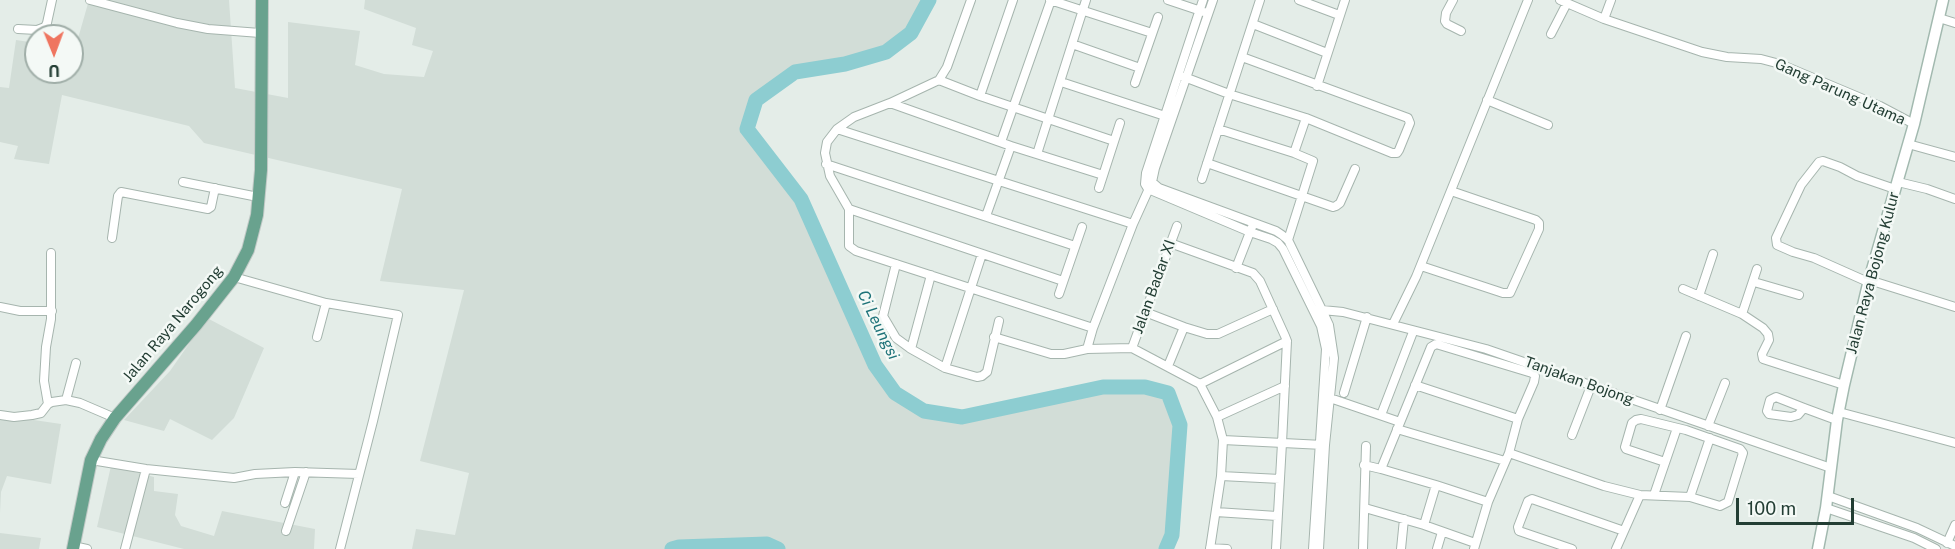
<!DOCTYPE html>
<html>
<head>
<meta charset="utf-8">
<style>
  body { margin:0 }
  #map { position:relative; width:1955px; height:549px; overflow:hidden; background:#e4ede8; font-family:"Public Sans",sans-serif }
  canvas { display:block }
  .north { position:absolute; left:24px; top:24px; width:60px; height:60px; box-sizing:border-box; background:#f4f9f6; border:2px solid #a0aea8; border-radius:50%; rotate:179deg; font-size:16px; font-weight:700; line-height:24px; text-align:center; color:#233e34 }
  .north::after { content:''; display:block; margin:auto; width:21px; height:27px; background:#ef7560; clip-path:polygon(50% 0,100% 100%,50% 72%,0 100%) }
  .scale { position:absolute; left:1736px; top:498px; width:118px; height:27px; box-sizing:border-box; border:3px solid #233e34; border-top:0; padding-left:8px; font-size:18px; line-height:21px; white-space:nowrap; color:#233e34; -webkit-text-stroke:4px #f4f9f6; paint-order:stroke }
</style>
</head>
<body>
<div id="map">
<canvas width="1955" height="549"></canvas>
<div class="north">U</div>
<div class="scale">100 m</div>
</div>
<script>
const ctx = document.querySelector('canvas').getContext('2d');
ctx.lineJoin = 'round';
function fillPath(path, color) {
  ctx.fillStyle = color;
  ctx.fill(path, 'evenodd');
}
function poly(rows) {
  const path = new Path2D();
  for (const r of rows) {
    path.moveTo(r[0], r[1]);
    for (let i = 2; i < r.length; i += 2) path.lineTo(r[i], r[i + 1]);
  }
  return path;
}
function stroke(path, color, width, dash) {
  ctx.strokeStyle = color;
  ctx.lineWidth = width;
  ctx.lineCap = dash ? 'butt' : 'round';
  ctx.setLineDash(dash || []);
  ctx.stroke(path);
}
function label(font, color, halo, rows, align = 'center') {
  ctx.font = font + ' "Public Sans",sans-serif';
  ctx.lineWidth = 5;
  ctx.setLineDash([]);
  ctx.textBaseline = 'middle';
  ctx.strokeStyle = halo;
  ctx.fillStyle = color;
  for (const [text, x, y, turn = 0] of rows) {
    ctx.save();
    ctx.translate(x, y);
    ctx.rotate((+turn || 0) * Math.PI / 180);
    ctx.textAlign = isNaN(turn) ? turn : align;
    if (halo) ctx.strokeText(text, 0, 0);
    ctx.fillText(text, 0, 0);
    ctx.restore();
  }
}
const built = poly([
  [89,0,229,0,235,88,288,98,288,22,360,31,355,65,384,74,424,77,433,51,412,45,416,28,364,9,365,0,929,0,911,33,886,52,843,64,795,72,756,100,747,129,801,199,875,365,895,393,924,411,962,417,1101,388,1145,387,1168,393,1180,425,1172,535,1166,549,778,549,767,544,679,547,672,549,412,549,416,529,455,535,469,473,420,461,464,290,380,281,402,189,204,143,189,126,62,95,49,164,14,159,18,146,0,142,0,87,9,88,16,40,36,43,36,72,72,72,72,48,75,49],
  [207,318,264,348,234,418,212,440,170,419,164,431,124,420,170,371],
  [0,415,61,424,51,484,7,476,1,492,0,513],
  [111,466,154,477,154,491,178,494,175,515,181,526,214,536,222,511,315,529,314,549,184,549,97,527],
  [0,533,41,538,39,549,0,549]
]);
const river = poly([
  [929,0,911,33,886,52,845,64,795,72,756,100,747,129,801,199,875,365,895,393,924,411,962,417,1103,387,1145,387,1168,393,1180,425,1172,535,1166,549],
  [672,549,679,547,767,544,778,549]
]);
const street = poly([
  [90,0,177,23,208,29,260,33],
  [971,0,947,67,939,80,890,103,854,117,837,129,827,142,825,153,830,176,849,209,849,246,856,251,1093,328],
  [1050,0,1152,33],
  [1168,0,1204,12],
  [1203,0,1146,173,1145,184,1148,189,1250,232,1271,239,1278,243,1283,249,1321,326,1326,349,1313,549],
  [1299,0,1339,15],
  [1453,0,1446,13,1445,21,1447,24,1461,31],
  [1560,0,1604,19,1702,52,1727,57,1761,59,1780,64,1880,106,1914,124],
  [1939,18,1955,23],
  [1604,19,1611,0],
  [1253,24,1327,53],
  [18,29,37,30,45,27,47,23,52,0],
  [1551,34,1567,3],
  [1072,44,1140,68],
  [1179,75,1229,94,1306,118,1392,153,1397,153,1399,150,1410,123,1408,118,1242,57],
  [939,80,980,96,1114,141],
  [1061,82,1165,116],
  [1135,83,1158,17],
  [1317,86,1345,0],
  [980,96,1013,0],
  [1487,100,1548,125],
  [890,103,1011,146,1103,175],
  [837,129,1133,224],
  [1218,129,1294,153,1313,161,1288,240],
  [1001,142,1051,0],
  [1908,144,1955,157],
  [1294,153,1306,118],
  [1037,154,1086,0],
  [1207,163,1333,207,1336,206,1340,203,1355,169],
  [826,164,1075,246],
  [1202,179,1260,0],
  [183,182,258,197],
  [1152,182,1159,188,1276,231,1282,235,1288,240,1322,310,1329,325,1334,358,1325,445,1319,549],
  [1898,182,1927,189,1955,199],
  [1099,188,1120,123],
  [849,209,1063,281],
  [986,216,1011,146],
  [112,238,118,196,121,192,208,209,211,207,215,188],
  [1170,243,1253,273,1260,281,1285,336,1287,341,1282,443,1276,549],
  [896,264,883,316,896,338,911,349,945,368,977,377,982,376,987,372,999,321],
  [1421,266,1503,293,1510,293,1539,229,1539,223,1536,220,1451,191],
  [1236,268,1252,227],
  [234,277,326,303,398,315,373,421,340,549],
  [1869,280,1955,307],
  [1754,282,1799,295],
  [1868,282,1814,258,1793,252,1777,245,1776,238,1801,185,1819,162,1823,161,1840,167,1857,176,1895,189],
  [1683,289,1742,314,1763,328,1768,334,1769,340,1762,354,1763,359,1844,385],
  [1059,294,1082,227],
  [1699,296,1713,254],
  [0,307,20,311,52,311],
  [1145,312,1184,327,1207,334,1218,334,1273,309],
  [1316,314,1322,310,1343,312,1486,349,1831,468],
  [1742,314,1757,269],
  [1393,324,1416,277,1528,0],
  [317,337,326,303],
  [994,337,1051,354,1064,354,1087,349,1132,348,1200,384,1217,417,1223,440,1221,476,1210,549],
  [1132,348,1177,226],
  [911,349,931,275],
  [1087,349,1093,328,1133,224,1152,182,1155,168,1213,0],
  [1168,366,1184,327],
  [945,368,982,254],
  [1200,384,1287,341],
  [1415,385,1518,419],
  [1344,393,1367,317],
  [1327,397,1400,422],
  [66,400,76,363],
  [48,404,44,381,46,347,51,319,51,253],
  [1804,408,1798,415,1791,417,1769,414,1767,411,1770,400,1776,397,1804,408,1831,418,1837,420],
  [1660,410,1686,336],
  [1839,412,1955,443],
  [0,415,14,417,32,415,41,413,48,404,52,402,66,400,80,403,115,418],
  [1381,415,1413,332],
  [1217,417,1285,386],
  [1708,426,1725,383],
  [1397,429,1505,461],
  [1572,435,1591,386],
  [1223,440,1323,445],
  [1509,453,1604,486,1640,495,1690,497,1720,506,1728,502,1743,453,1740,449,1686,430,1641,419,1636,420,1632,423,1625,447,1626,449,1665,462],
  [91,460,146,469,234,478,255,474,295,472,359,474],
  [1364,465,1381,469,1431,347,1436,344,1532,373,1535,376,1534,382,1518,419,1509,453,1488,502,1474,549],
  [1381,469,1436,485,1488,502],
  [1221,476,1280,479],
  [1654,495,1677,428],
  [1828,496,1917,528,1955,546],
  [1690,497,1710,438],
  [285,503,295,472],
  [1365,508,1424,525,1475,543],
  [1826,508,1914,538,1936,549],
  [1216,512,1277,516],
  [1424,525,1436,485],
  [286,531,306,472],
  [1947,543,1955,525],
  [73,546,87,549],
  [1210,548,1227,549],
  [125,549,146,469],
  [1363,549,1366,446],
  [1401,549,1404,519],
  [1437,549,1442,532],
  [1572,549,1519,531,1518,527,1528,501,1532,499,1624,531],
  [1616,549,1640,495]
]);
const secondary = poly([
  [1818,549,1826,508,1837,420,1844,385,1869,280,1914,124,1943,0]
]);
const primary = poly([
  [73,549,91,460,101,439,115,418,196,325,234,277,248,250,257,215,261,170,262,0]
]);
const streetNames = [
  ["Gang Parung Utama",1840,92,24],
  ["Jalan Raya Bojong Kulur",1873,273,-75],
  ["Jalan Badar XI",1154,287,-70],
  ["Jalan Raya Narogong",173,324,-50],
  ["Tanjakan Bojong",1579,381,20]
];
const waterNames = [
  ["Ci Leungsi",878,325,64]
];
fillPath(built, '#d2ddd7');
stroke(river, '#8dcdd1', 15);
stroke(street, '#a6b5ae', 10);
stroke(secondary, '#a2b9af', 13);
stroke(primary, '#c1c9c6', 14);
stroke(street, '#fff', 8);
stroke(secondary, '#fff', 10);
stroke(primary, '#69a28e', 12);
label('15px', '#233e34', '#f4f9f6', streetNames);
label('italic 16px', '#1e7379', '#f4f9f6', waterNames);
</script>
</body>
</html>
